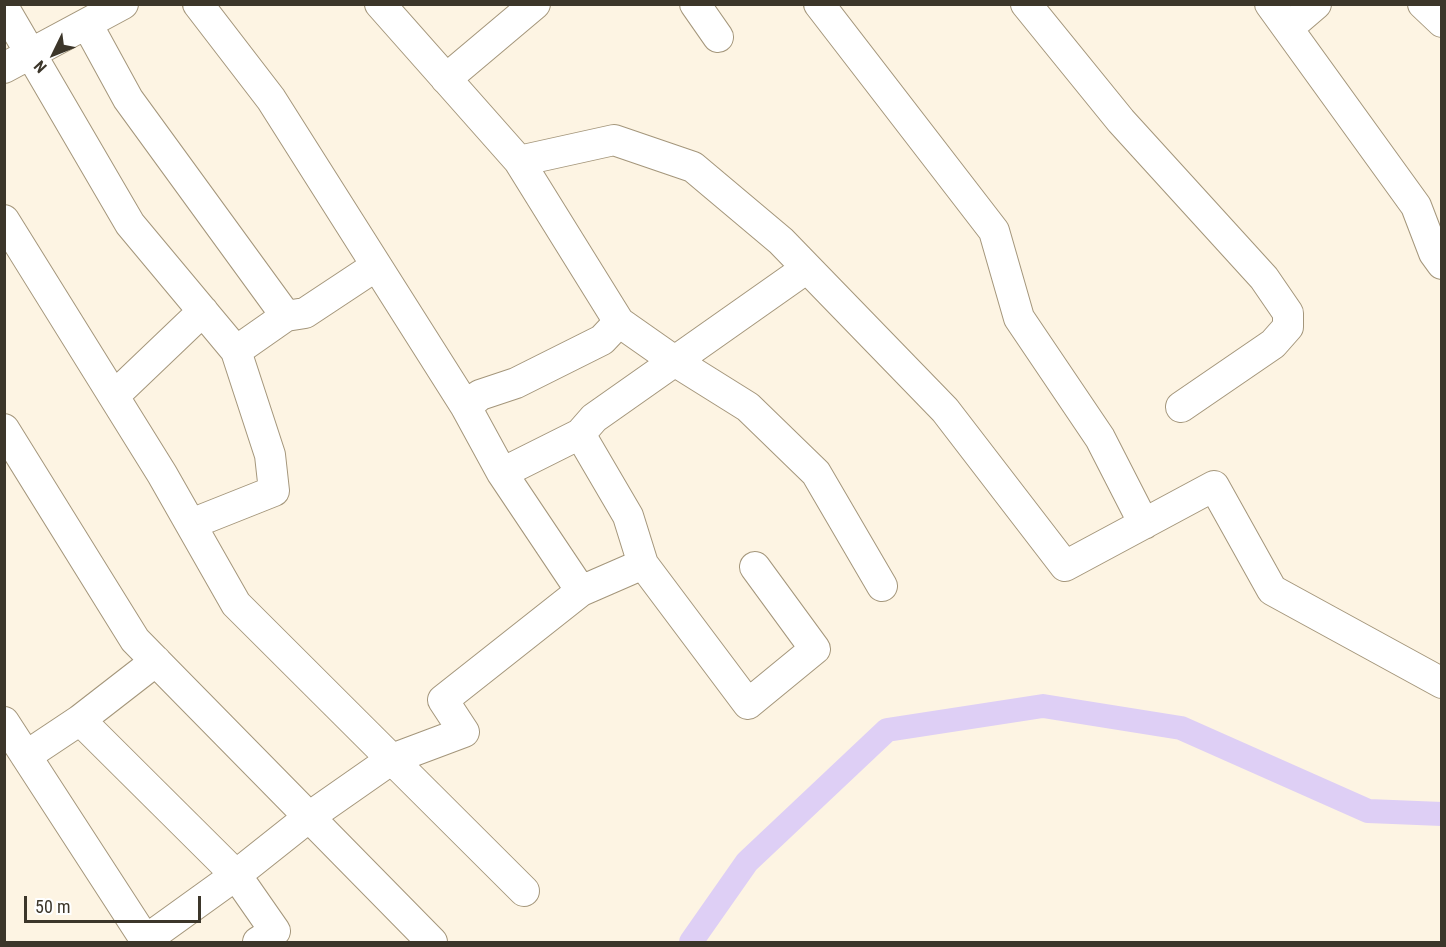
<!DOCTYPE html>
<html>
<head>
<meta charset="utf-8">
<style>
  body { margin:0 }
  #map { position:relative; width:1446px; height:947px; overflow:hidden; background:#fdf4e3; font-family:"Roboto Condensed",sans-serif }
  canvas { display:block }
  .frame { position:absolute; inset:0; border:6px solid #3c362a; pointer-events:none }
  .north { position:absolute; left:24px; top:24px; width:60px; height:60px; -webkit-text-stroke:4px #fff; paint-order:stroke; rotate:227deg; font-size:16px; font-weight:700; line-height:24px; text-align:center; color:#3c362a }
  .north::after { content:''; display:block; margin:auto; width:21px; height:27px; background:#3c362a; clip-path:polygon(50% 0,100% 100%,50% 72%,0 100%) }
  .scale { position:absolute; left:24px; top:896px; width:177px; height:27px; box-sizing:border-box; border:3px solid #3c362a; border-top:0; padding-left:8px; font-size:18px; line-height:21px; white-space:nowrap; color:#3c362a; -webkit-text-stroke:4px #fff; paint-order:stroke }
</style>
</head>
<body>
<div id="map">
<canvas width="1446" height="947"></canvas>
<div class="frame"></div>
<div class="north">N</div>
<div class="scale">50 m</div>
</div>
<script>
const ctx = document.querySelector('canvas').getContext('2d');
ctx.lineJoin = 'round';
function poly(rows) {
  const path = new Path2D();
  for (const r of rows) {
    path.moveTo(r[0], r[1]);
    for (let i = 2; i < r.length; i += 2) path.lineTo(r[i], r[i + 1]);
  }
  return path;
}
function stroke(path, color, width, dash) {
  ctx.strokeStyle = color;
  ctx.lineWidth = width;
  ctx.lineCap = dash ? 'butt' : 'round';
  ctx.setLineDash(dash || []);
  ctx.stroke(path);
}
const canal = poly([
  [691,942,747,862,887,730,1043,706,1181,728,1368,811,1442,814]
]);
const minor = poly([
  [198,4,271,99,466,407,502,473,581,591,643,564],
  [380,4,519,161,619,322,676,362,748,407,816,473,882,586],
  [695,4,718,37],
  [819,4,994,231,1019,318,1100,438,1144,524],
  [1026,4,1121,121,1264,278,1288,313,1288,327,1273,344,1181,407],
  [1270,4,1416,206,1434,253,1442,264],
  [1423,4,1442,22],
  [4,8,130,224,236,351,286,316,305,313,376,266],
  [87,24,128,99,286,316],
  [1288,28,1316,4],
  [4,68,123,4],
  [446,79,535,4],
  [519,161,614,140,693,167,781,241,945,410,1065,566,1214,486,1272,590,1442,683],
  [4,220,162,474,236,604,524,891],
  [114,396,203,311],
  [466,407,480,395,516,383,602,340,619,322],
  [4,429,135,640,432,942],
  [580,434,628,516,643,564,748,704,815,649,755,567],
  [502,473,580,434,594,418,807,268],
  [191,524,274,491,270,455,236,351],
  [80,720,156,661],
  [4,722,146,941],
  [26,756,80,720,236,875,309,817,392,759,464,732,443,700,581,591],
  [143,942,236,875,275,931,258,942]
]);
stroke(canal, '#decff5', 24);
stroke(minor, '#a4967b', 32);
stroke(minor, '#fff', 30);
</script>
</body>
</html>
